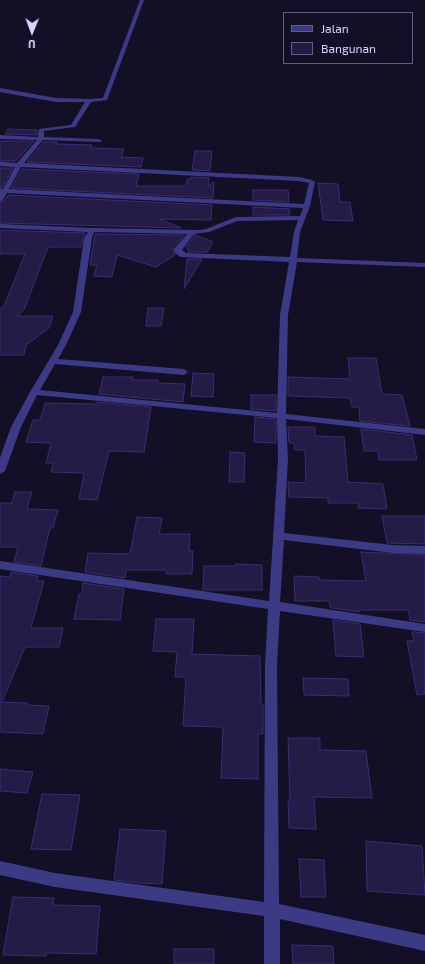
<!DOCTYPE html>
<html>
<head>
<meta charset="utf-8">
<style>
  body { margin:0 }
  #map { position:relative; width:425px; height:964px; overflow:hidden; background:#130f26; font-family:"Exo 2",sans-serif }
  canvas { display:block }
  .legend { position:absolute; left:283px; top:12px; width:130px; height:52px; box-sizing:border-box; background:#130f26; border:1px solid #625e7d; margin:0; padding:5px 7px; list-style:none; font-size:12px; color:#d9d4ff }
  .legend li { display:flex; align-items:center; gap:8px; height:20px }
  .legend b { width:20px; border:1px solid #625e7d }
  .north { position:absolute; left:12px; top:12px; width:40px; height:40px; -webkit-text-stroke:3px #130f26; paint-order:stroke; rotate:181deg; font-size:11px; font-weight:700; line-height:16px; text-align:center; color:#d9d4ff }
  .north::after { content:''; display:block; margin:auto; width:14px; height:18px; background:#d9d4ff; clip-path:polygon(50% 0,100% 100%,50% 72%,0 100%) }
</style>
</head>
<body>
<div id="map">
<canvas width="425" height="964"></canvas>
<ul class="legend">
<li><b style="height:5px;background:#3d3a85"></b>Jalan</li>
<li><b style="height:11px;background:#241b47"></b>Bangunan</li>
</ul>
<div class="north">U</div>
</div>
<script>
const ctx = document.querySelector('canvas').getContext('2d');
ctx.lineJoin = 'round';
function fillPath(path, color) {
  ctx.fillStyle = color;
  ctx.fill(path, 'evenodd');
}
function poly(rows) {
  const path = new Path2D();
  for (const r of rows) {
    path.moveTo(r[0], r[1]);
    for (let i = 2; i < r.length; i += 2) path.lineTo(r[i], r[i + 1]);
  }
  return path;
}
function stroke(path, color, width, dash) {
  ctx.strokeStyle = color;
  ctx.lineWidth = width;
  ctx.lineCap = dash ? 'butt' : 'round';
  ctx.setLineDash(dash || []);
  ctx.stroke(path);
}
const building = poly([
  [8,129,37,130,37,135,5,134,8,129],
  [1,141,34,141,16,161,0,161,0,143,1,141],
  [44,142,57,142,56,144,92,145,91,148,124,149,121,157,143,158,141,167,27,162,44,142],
  [195,151,212,151,210,171,192,170,195,151],
  [0,168,13,168,2,188,0,188,0,168],
  [22,169,139,174,136,186,186,186,187,179,191,179,191,177,209,178,208,186,214,182,213,198,11,188,22,169],
  [318,183,338,184,340,202,350,202,353,221,323,220,318,183],
  [253,190,288,190,289,202,253,200,253,190],
  [8,195,212,205,211,220,160,219,181,228,0,223,0,203,3,202,8,195],
  [253,207,289,209,290,215,253,215,253,207],
  [0,230,85,233,83,238,81,247,48,247,24,310,17,316,53,316,49,328,26,345,24,355,0,355,0,309,4,306,25,254,0,254,0,230],
  [95,234,184,235,173,248,175,255,156,267,117,255,112,277,94,276,97,265,90,265,95,234],
  [195,235,213,242,207,252,188,252,188,245,186,247,195,235],
  [187,259,202,259,184,289,187,259],
  [148,308,164,308,161,326,146,326,148,308],
  [348,358,376,358,382,394,402,395,410,426,360,421,359,407,352,407,350,398,288,396,288,377,350,379,348,358],
  [193,373,214,374,213,397,191,396,193,373],
  [103,377,133,377,132,380,158,380,158,383,185,384,183,402,99,394,103,377],
  [251,395,276,395,276,411,251,409,251,395],
  [97,402,151,407,144,452,109,451,97,500,79,499,84,473,51,472,53,463,46,463,51,443,26,442,33,420,40,420,45,403,96,404,97,402],
  [255,417,276,419,276,443,254,442,255,417],
  [288,427,315,427,315,436,344,437,348,482,383,484,387,509,358,508,358,503,328,503,328,498,289,497,288,482,306,483,305,450,295,450,294,443,289,443,288,427],
  [361,429,412,435,417,460,379,460,378,451,364,451,361,429],
  [230,452,245,453,244,482,229,482,230,452],
  [15,492,32,492,27,509,58,510,53,528,50,528,41,566,14,562,18,547,0,547,0,503,12,503,15,492],
  [382,516,425,516,425,544,387,543,382,516],
  [137,517,162,518,159,534,190,534,189,551,193,551,192,574,166,574,166,570,126,570,125,578,85,572,88,553,130,554,137,517],
  [361,552,425,555,425,622,410,620,408,610,359,610,359,612,332,608,332,607,330,607,329,601,295,601,294,576,319,577,319,580,366,581,361,552],
  [236,564,262,565,262,590,203,590,204,566,236,566,236,564],
  [11,572,38,576,37,581,44,581,31,628,63,628,59,647,25,647,2,702,27,703,26,705,49,706,43,734,0,732,0,576,10,577,11,572],
  [83,583,124,589,120,620,74,619,79,594,82,594,83,583],
  [156,619,194,619,192,654,260,656,261,704,263,704,263,734,258,734,258,779,221,778,223,727,183,726,186,677,175,677,177,652,153,651,156,619],
  [333,620,360,624,364,657,336,656,333,620],
  [412,632,425,633,425,694,417,695,407,641,414,641,412,632],
  [303,678,348,679,349,696,304,695,303,678],
  [288,738,320,738,320,750,366,751,372,798,314,797,316,829,289,828,288,800,290,800,288,738],
  [0,769,33,772,27,793,0,791,0,769],
  [42,794,80,795,71,850,31,849,42,794],
  [120,829,166,831,162,884,139,883,114,880,120,829],
  [366,841,422,846,425,895,367,891,366,841],
  [299,859,324,860,326,897,301,897,299,859],
  [13,897,54,898,53,905,100,906,96,954,46,953,46,956,3,955,13,897],
  [292,945,333,946,334,964,293,964,292,945],
  [174,949,214,949,214,964,174,964,174,949]
]);
const minor = poly([
  [140,0,144,0,107,100,91,102,75,127,44,131,44,137,99,139,102,141,101,142,43,140,24,163,299,177,312,180,315,182,310,206,300,232,297,258,425,263,425,267,297,262,288,315,286,414,425,429,425,435,286,419,288,459,284,533,393,545,425,546,425,554,393,553,284,540,280,602,425,624,425,632,280,611,277,665,279,904,425,935,425,951,280,919,280,964,264,964,264,916,55,887,0,875,0,861,55,873,264,902,265,665,268,609,0,569,0,561,269,601,278,459,277,418,37,395,21,427,5,471,0,474,0,458,11,427,30,392,58,345,73,312,84,238,88,232,0,228,0,224,92,228,199,230,206,229,236,217,300,216,303,208,7,193,2,201,0,202,0,189,3,189,15,167,0,166,0,162,17,163,37,140,0,139,0,135,38,137,39,129,71,125,85,102,56,102,0,92,0,88,56,98,89,99,103,98,140,0],
  [21,167,299,181,309,183,304,204,9,189,21,167],
  [298,220,294,232,290,257,186,253,182,250,194,234,209,232,237,221,298,220],
  [94,232,187,234,174,249,175,253,181,257,289,262,280,315,277,413,40,390,55,364,184,375,188,372,184,369,58,359,66,345,81,312,92,238,94,232]
]);
fillPath(building, '#241b47');
stroke(building, '#3b2d73', 1);
fillPath(minor, '#3d3a85');
</script>
</body>
</html>
